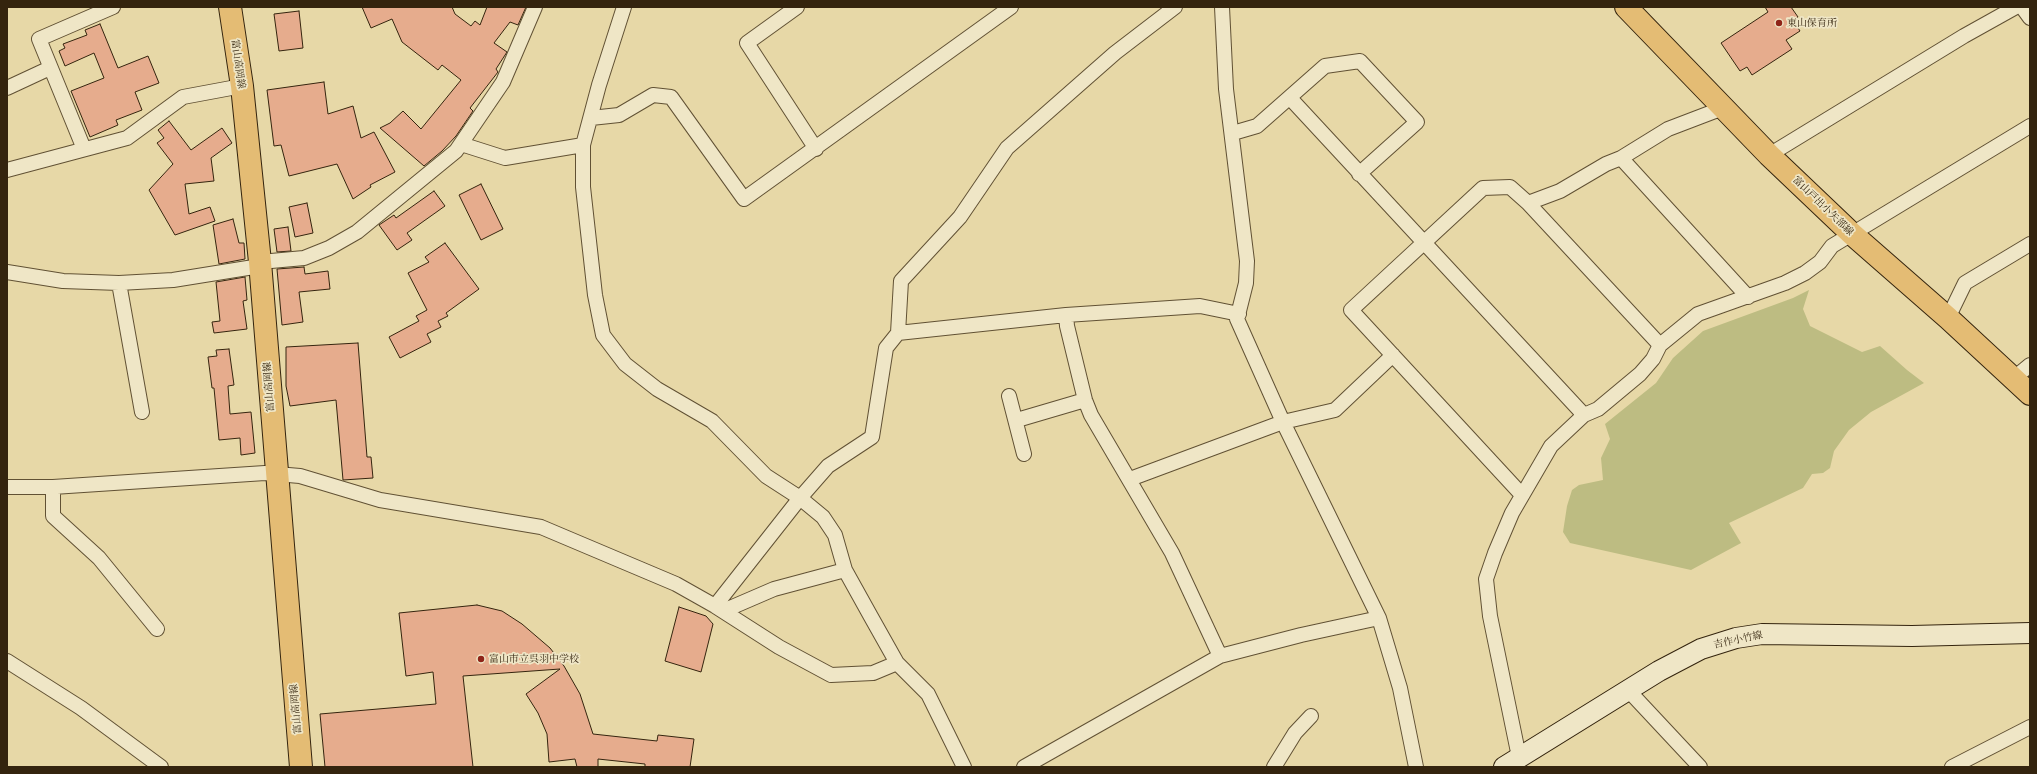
<!DOCTYPE html>
<html>
<head>
<meta charset="utf-8">
<style>
  body { margin:0 }
  #map { position:relative; width:2037px; height:774px; overflow:hidden; background:#e7d8a7; font-family:"Libre Caslon Text",serif }
  canvas { display:block }
  .frame { position:absolute; inset:0; border:8px solid #34240e; pointer-events:none }
</style>
</head>
<body>
<div id="map">
<canvas width="2037" height="774"></canvas>
<div class="frame"></div>
</div>
<script>
const ctx = document.querySelector('canvas').getContext('2d');
ctx.lineJoin = 'round';
function fillPath(path, color) {
  ctx.fillStyle = color;
  ctx.fill(path, 'evenodd');
}
function poly(rows) {
  const path = new Path2D();
  for (const r of rows) {
    path.moveTo(r[0], r[1]);
    for (let i = 2; i < r.length; i += 2) path.lineTo(r[i], r[i + 1]);
  }
  return path;
}
function stroke(path, color, width, dash) {
  ctx.strokeStyle = color;
  ctx.lineWidth = width;
  ctx.lineCap = dash ? 'butt' : 'round';
  ctx.setLineDash(dash || []);
  ctx.stroke(path);
}
function label(font, color, halo, rows, align = 'center') {
  ctx.font = font + ' "Libre Caslon Text","Noto Serif JP",serif';
  ctx.lineWidth = 3.5;
  ctx.setLineDash([]);
  ctx.textBaseline = 'middle';
  ctx.strokeStyle = halo;
  ctx.fillStyle = color;
  for (const [text, x, y, turn = 0] of rows) {
    ctx.save();
    ctx.translate(x, y);
    ctx.rotate((+turn || 0) * Math.PI / 180);
    ctx.textAlign = isNaN(turn) ? turn : align;
    if (halo) ctx.strokeText(text, 0, 0);
    ctx.fillText(text, 0, 0);
    ctx.restore();
  }
}
const green = poly([
  [1809,290,1803,309,1810,326,1862,352,1880,346,1907,370,1924,383,1871,412,1849,430,1834,451,1830,468,1823,473,1812,474,1803,488,1729,523,1741,543,1691,570,1570,543,1563,532,1567,506,1572,490,1579,485,1603,480,1601,458,1610,439,1605,424,1656,383,1673,358,1703,331,1793,298]
]);
const building = poly([
  [362,7,452,7,455,14,471,26,475,21,480,25,487,7,526,7,518,25,510,22,494,43,507,52,496,69,498,72,470,108,473,111,456,136,442,151,424,166,380,128,390,123,403,111,421,129,461,80,442,65,438,70,402,42,392,19,371,28,362,7],
  [1765,7,1791,7,1798,17,1793,20,1800,31,1786,40,1792,49,1752,75,1747,67,1740,71,1721,43,1768,12,1765,7],
  [299,11,303,48,279,51,274,14,299,11],
  [100,24,118,68,148,56,159,83,135,92,142,110,116,120,118,125,90,137,71,91,104,78,94,53,65,66,59,51,65,48,63,44,87,35,85,30,100,24],
  [324,82,328,114,353,106,361,138,374,132,395,172,370,185,371,187,353,199,337,164,289,176,281,145,274,146,267,90,324,82],
  [169,121,191,150,222,128,232,143,211,158,214,181,185,184,189,214,210,207,215,221,175,235,149,190,173,164,157,143,164,138,158,130,169,121],
  [481,184,503,229,481,240,459,195,481,184],
  [434,191,445,206,407,233,412,240,397,250,379,225,394,215,396,218,434,191],
  [307,203,313,233,295,237,289,207,307,203],
  [233,219,239,243,244,243,245,259,219,264,213,225,233,219],
  [288,227,291,251,277,252,274,229,288,227],
  [445,243,479,289,446,313,448,316,438,321,441,327,427,334,431,342,400,358,389,337,419,321,416,316,427,310,408,273,429,262,425,257,445,243],
  [304,267,305,274,328,271,330,289,299,292,303,322,282,325,277,269,304,267],
  [245,277,247,300,243,301,247,329,214,333,212,322,220,321,216,282,245,277],
  [358,343,367,457,371,457,373,478,343,480,336,400,290,406,286,386,286,347,358,343],
  [229,349,234,385,228,386,230,414,251,412,255,453,241,455,240,438,219,440,214,388,212,388,208,357,217,356,216,350,229,349],
  [477,605,502,611,522,624,550,648,564,666,580,694,593,734,657,741,658,735,694,739,690,767,645,767,645,764,598,759,598,767,577,767,575,759,549,762,547,734,538,713,526,694,560,669,463,676,473,767,325,767,320,714,436,704,433,672,406,676,399,613,477,605],
  [679,607,706,616,713,624,701,672,665,661,679,607]
]);
const minor = poly([
  [624,7,599,85,583,145,583,187,595,295,603,335,625,364,657,389,712,421,766,476,800,498,823,517,835,535,845,570,870,615,897,663,928,694,964,767],
  [797,7,747,43,816,149],
  [1222,7,1226,89,1247,261,1246,283,1237,319,1283,422,1379,618,1400,688,1416,767],
  [2022,7,2030,18],
  [7,88,50,68],
  [1290,98,1584,415],
  [591,118,619,115,653,95,671,97,744,199,1011,7],
  [1233,133,1257,126,1325,66,1360,61,1417,122,1359,174],
  [461,144,505,158,583,145],
  [84,149,39,39,113,7],
  [1769,155,1964,36,2016,7],
  [1621,158,1748,297],
  [7,170,127,138,183,97,242,86],
  [1528,203,1560,191,1606,164,1621,158,1668,129,1723,108],
  [260,262,304,258,329,248,357,232,456,151,503,82,535,7],
  [7,272,63,281,119,283,173,280,260,266],
  [119,283,142,412],
  [1066,315,1067,326,1085,400,1091,415,1172,553,1220,656],
  [1948,318,1965,283,2030,244],
  [898,333,1066,315,1200,306,1239,314],
  [2013,379,2030,365],
  [1009,396,1024,454],
  [1017,420,1085,400],
  [1130,479,1283,422,1335,410,1393,355],
  [7,487,53,487,265,473,300,476,380,500,541,527,676,584,715,606,779,647,831,675,873,673,897,663],
  [53,487,53,516,99,558,157,629],
  [1522,495,1351,310,1483,188,1510,187,1528,203,1660,345],
  [715,606,800,498,828,466,872,437,886,348,898,333,901,281,960,217,1007,148,1115,53,1175,7],
  [723,611,774,589,845,570],
  [7,661,81,708,161,767],
  [1628,690,1700,767],
  [1519,757,1490,616,1486,579,1495,553,1512,513,1551,446,1584,415,1598,409,1640,374,1653,359,1660,345,1698,314,1785,283,1805,273,1820,262,1832,246,2030,126],
  [1024,767,1220,656,1301,635,1379,618],
  [1274,767,1295,733,1311,716],
  [1952,767,2030,727]
]);
const secondary = poly([
  [1504,767,1659,671,1701,649,1736,638,1762,634,1912,636,2030,633]
]);
const primary = poly([
  [230,7,242,86,260,262,301,767],
  [1626,7,1769,155,1852,234,1948,318,2030,394]
]);
const markers = [
  [1779,23,4,"#8f2418"],
  [481,659,4,"#8f2418"]
];
const poiNames = [
  ["東山保育所",1787,23],
  ["富山市立呉羽中学校",489,659]
];
const streetNames = [
  ["富山高岡線",238,64,82],
  ["富山戸出小矢部線",1823,206,44],
  ["富山高岡線",269,387,-94],
  ["吉作小竹線",1738,640,-12],
  ["富山高岡線",296,709,-95]
];
fillPath(green, '#bdbc82');
fillPath(building, '#e6ac8d');
stroke(building, '#34240e', 1);
stroke(minor, '#615134', 16);
stroke(secondary, '#34240e', 22);
stroke(primary, '#34240e', 24);
stroke(minor, '#efe6c6', 14);
stroke(secondary, '#efe6c6', 20);
stroke(primary, '#e4bc74', 22);
for (const [x, y, r, color] of markers) {
  const dot = new Path2D();
  dot.arc(x, y, r, 0, 2 * Math.PI);
  ctx.fillStyle = color;
  ctx.fill(dot);
  stroke(dot, '#efe6c6', 1.5);
}
label('10px', '#34240e', '#efe6c6', poiNames, 'left');
label('10px', '#34240e', '#efe6c6', streetNames);
</script>
</body>
</html>
